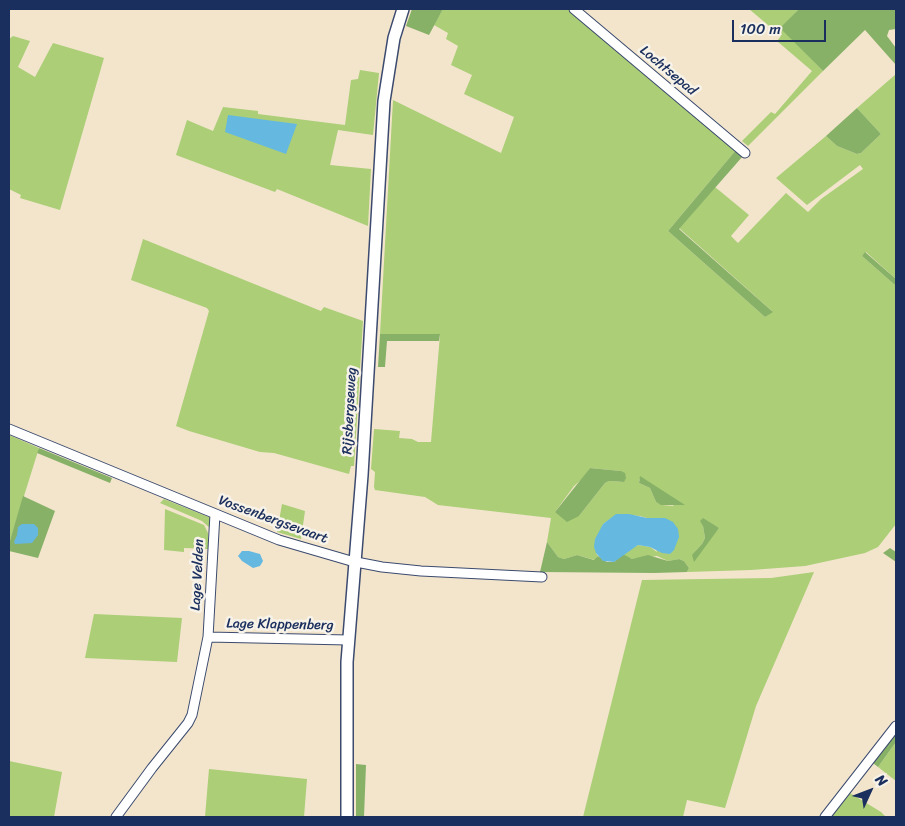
<!DOCTYPE html>
<html>
<head>
<meta charset="utf-8">
<style>
  body { margin:0 }
  #map { position:relative; width:905px; height:826px; overflow:hidden; background:#f2e5cc; font-family:Sriracha,sans-serif }
  canvas { display:block }
  .frame { position:absolute; inset:0; border:10px solid #1b2f5e; pointer-events:none }
  .north { position:absolute; left:845px; top:766px; width:50px; height:50px; -webkit-text-stroke:4px #f7f3e8; paint-order:stroke; rotate:47deg; font-size:14px; font-weight:700; line-height:20px; text-align:center; color:#1b2f5e }
  .north::after { content:''; display:block; margin:auto; width:18px; height:22px; background:#1b2f5e; clip-path:polygon(50% 0,100% 100%,50% 72%,0 100%) }
  .scale { position:absolute; left:732px; top:20px; width:94px; height:22px; box-sizing:border-box; border:2px solid #1b2f5e; border-top:0; padding-left:6px; font-size:15px; line-height:18px; white-space:nowrap; color:#1b2f5e; -webkit-text-stroke:4px #f7f3e8; paint-order:stroke }
</style>
</head>
<body>
<div id="map">
<canvas width="905" height="826"></canvas>
<div class="frame"></div>
<div class="north">N</div>
<div class="scale">100 m</div>
</div>
<script>
const ctx = document.querySelector('canvas').getContext('2d');
ctx.lineJoin = 'round';
function fillPath(path, color) {
  ctx.fillStyle = color;
  ctx.fill(path, 'evenodd');
}
function poly(rows) {
  const path = new Path2D();
  for (const r of rows) {
    path.moveTo(r[0], r[1]);
    for (let i = 2; i < r.length; i += 2) path.lineTo(r[i], r[i + 1]);
  }
  return path;
}
function stroke(path, color, width, dash) {
  ctx.strokeStyle = color;
  ctx.lineWidth = width;
  ctx.lineCap = dash ? 'butt' : 'round';
  ctx.setLineDash(dash || []);
  ctx.stroke(path);
}
function label(font, color, halo, rows, align = 'center') {
  ctx.font = font + ' Sriracha,sans-serif';
  ctx.lineWidth = 5;
  ctx.setLineDash([]);
  ctx.textBaseline = 'middle';
  ctx.strokeStyle = halo;
  ctx.fillStyle = color;
  for (const [text, x, y, turn = 0] of rows) {
    ctx.save();
    ctx.translate(x, y);
    ctx.rotate((+turn || 0) * Math.PI / 180);
    ctx.textAlign = isNaN(turn) ? turn : align;
    if (halo) ctx.strokeText(text, 0, 0);
    ctx.fillText(text, 0, 0);
    ctx.restore();
  }
}
const green = poly([
  [443,9,572,9,736,150,668,231,765,317,772,311,679,228,715,187,749,215,731,236,738,243,786,193,808,212,821,199,863,169,860,165,807,205,776,178,826,136,837,146,857,154,861,153,881,134,857,108,896,74,896,279,866,252,862,256,896,286,896,524,878,547,865,553,805,566,751,570,687,572,689,568,684,561,679,559,668,561,657,556,632,559,627,557,623,554,638,545,650,547,657,552,647,518,640,516,617,514,603,524,596,553,598,556,595,560,577,555,564,559,558,557,547,542,551,518,438,505,425,497,375,490,374,487,375,472,371,469,374,429,400,431,399,438,412,439,418,442,431,442,440,335,380,334,393,100,501,153,514,117,464,94,472,75,451,65,458,46,446,39,448,33,434,25],
  [590,468,621,471,624,482,609,481,605,483,579,516,555,512,574,486,582,479],
  [639,479,674,506,662,505,656,502,650,488,639,483],
  [703,526,719,528,694,552,702,544,705,538],
  [749,9,799,9,781,28,823,71,748,146,742,141,771,112,775,114,812,71,777,41,781,36],
  [13,36,30,41,18,67,35,77,53,43,104,58,60,210,20,198,21,195,9,189,9,39],
  [360,70,379,73,373,135,338,130,330,165,371,169,368,226,277,189,275,192,176,155,187,120,213,131,223,107,258,111,258,114,345,125,351,80,358,79],
  [143,239,321,311,324,307,363,321,354,466,351,466,349,474,274,453,260,452,189,431,176,426,209,311,207,308,131,280],
  [9,435,39,448,9,544],
  [164,499,211,518,211,529,202,521,160,503],
  [282,504,305,511,301,539,277,532],
  [165,509,204,525,208,533,208,549,184,548,184,552,164,550],
  [814,572,756,706,725,808,687,800,683,817,583,817,642,580,771,578],
  [94,614,182,618,177,662,85,658],
  [896,742,896,781,878,767],
  [9,761,62,772,54,817,9,817],
  [209,769,307,779,304,817,205,817],
  [850,793,881,812,885,816,884,817,831,817]
]);
const forest = poly([
  [412,9,443,9,429,35,406,26],
  [799,9,896,9,896,29,889,30,887,36,896,48,896,65,865,30,823,71,780,28],
  [857,108,881,134,861,153,857,154,837,146,826,136],
  [736,150,743,156,679,229,773,312,765,317,668,231],
  [865,252,896,279,896,286,862,256],
  [380,334,440,334,439,341,387,341,385,367,378,367],
  [39,448,112,478,110,483,37,453],
  [590,468,621,471,625,473,626,478,624,482,609,481,605,483,579,516,567,522,555,512],
  [640,476,685,505,661,505,656,502,650,488,639,483],
  [23,496,55,511,38,558,9,551,9,544],
  [703,518,719,528,694,562,692,555,702,544,705,538,703,526,700,521],
  [547,542,558,557,564,559,577,555,594,560,598,556,607,562,614,562,623,554,632,559,648,555,668,561,679,559,684,561,689,568,687,572,654,573,540,572],
  [890,548,896,552,896,562,883,553],
  [896,732,896,742,878,767,873,763],
  [356,764,366,765,364,817,356,817]
]);
const water = poly([
  [228,115,297,124,286,154,225,132],
  [616,514,629,514,647,518,665,518,673,522,678,529,679,537,674,550,670,554,662,553,650,547,638,545,614,562,603,561,596,553,594,547,595,539,603,524],
  [22,524,34,524,38,528,38,535,32,543,15,544,14,542,17,535,18,527],
  [242,551,249,551,260,554,263,561,260,566,253,568,242,561,238,556]
]);
const minor = poly([
  [574,9,745,153],
  [9,429,279,540,351,561,382,567,421,571,542,577],
  [208,637,348,640],
  [116,817,152,768,188,723,192,715,208,637,215,514],
  [825,817,896,726]
]);
const major = poly([
  [347,817,347,662,362,475,384,101,394,38,403,9]
]);
const streetNames = [
  ["Lochtsepad",668,71,40],
  ["Rijsbergseweg",350,411,-87],
  ["Vossenbergsevaart",273,520,20],
  ["Lage Velden",198,575,-87],
  ["Lage Klappenberg",280,625,1]
];
fillPath(green, '#abce77');
fillPath(forest, '#88b168');
fillPath(water, '#65b9e1');
stroke(minor, '#3b4a6e', 11);
stroke(major, '#3b4a6e', 14);
stroke(minor, '#fff', 9);
stroke(major, '#fff', 11);
label('14px', '#1b2f5e', '#f7f3e8', streetNames);
</script>
</body>
</html>
